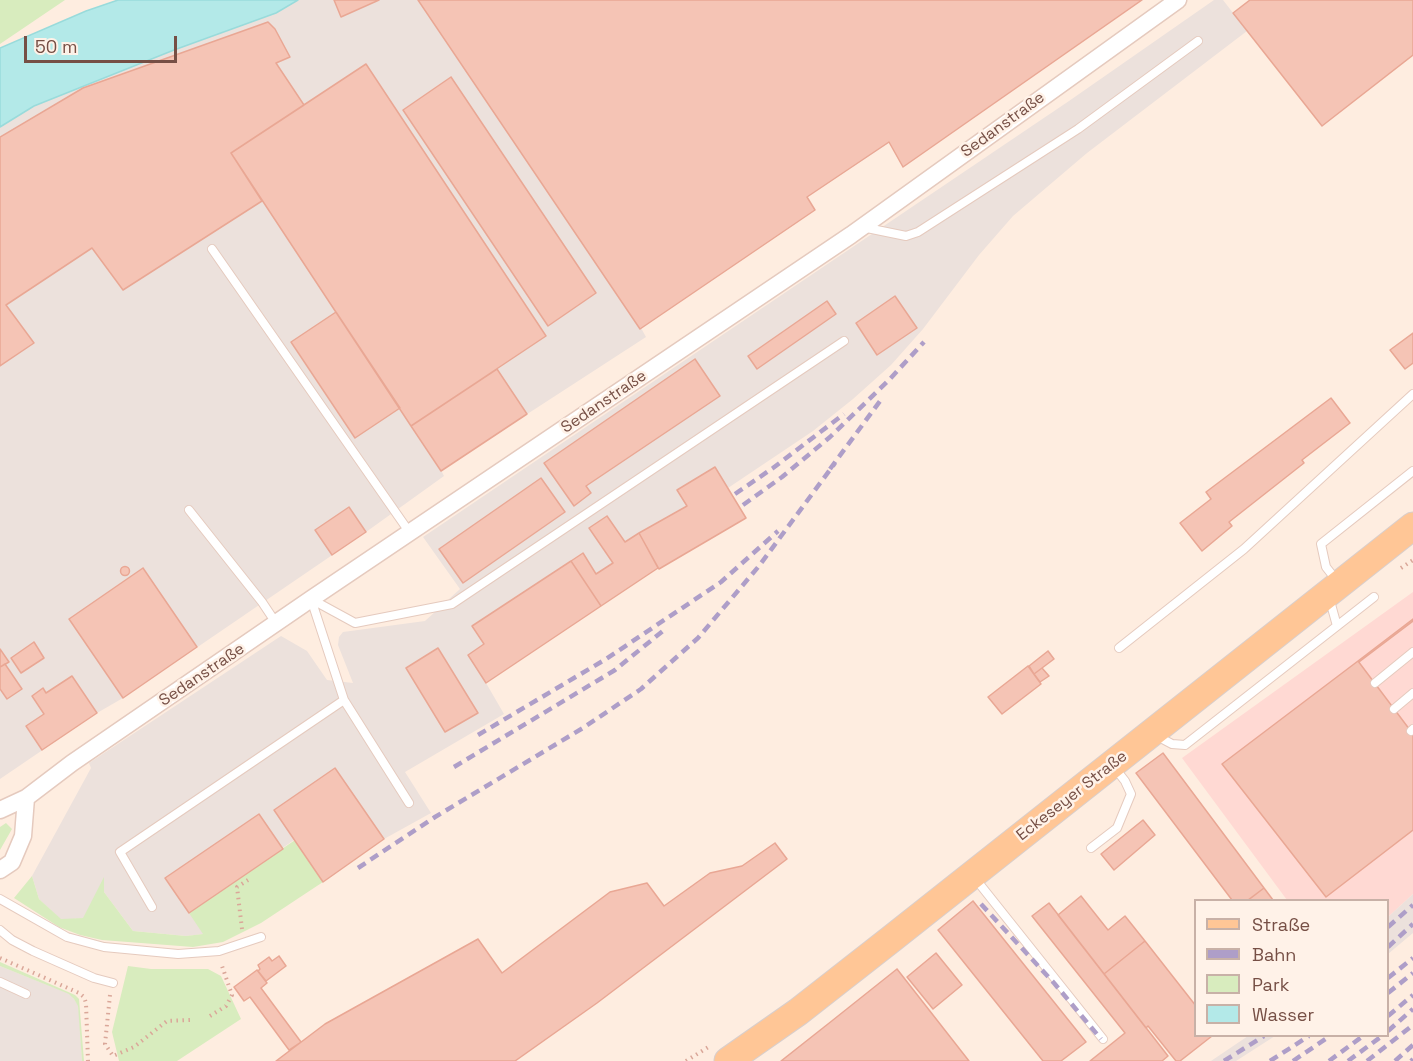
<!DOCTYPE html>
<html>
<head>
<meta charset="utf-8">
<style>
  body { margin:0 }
  #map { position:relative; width:1413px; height:1061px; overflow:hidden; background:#feede0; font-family:"Space Grotesk",sans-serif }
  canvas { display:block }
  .legend { position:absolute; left:1194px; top:899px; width:195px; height:138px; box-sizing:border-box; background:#fff2e8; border:2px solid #c8b1a7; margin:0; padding:8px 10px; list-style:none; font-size:18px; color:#764f45 }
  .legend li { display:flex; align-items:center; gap:12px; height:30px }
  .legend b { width:30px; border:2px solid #c8b1a7 }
  .scale { position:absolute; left:24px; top:36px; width:153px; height:27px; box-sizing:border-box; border:3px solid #764f45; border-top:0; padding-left:8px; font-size:18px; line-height:21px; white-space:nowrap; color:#764f45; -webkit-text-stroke:4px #fff2e8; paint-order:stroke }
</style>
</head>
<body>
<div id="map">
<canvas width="1413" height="1061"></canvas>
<ul class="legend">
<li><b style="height:8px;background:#ffc696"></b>Straße</li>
<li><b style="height:8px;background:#ae9ec8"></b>Bahn</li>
<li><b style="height:16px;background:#d8ecbe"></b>Park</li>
<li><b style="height:16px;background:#b3e9e8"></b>Wasser</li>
</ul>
<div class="scale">50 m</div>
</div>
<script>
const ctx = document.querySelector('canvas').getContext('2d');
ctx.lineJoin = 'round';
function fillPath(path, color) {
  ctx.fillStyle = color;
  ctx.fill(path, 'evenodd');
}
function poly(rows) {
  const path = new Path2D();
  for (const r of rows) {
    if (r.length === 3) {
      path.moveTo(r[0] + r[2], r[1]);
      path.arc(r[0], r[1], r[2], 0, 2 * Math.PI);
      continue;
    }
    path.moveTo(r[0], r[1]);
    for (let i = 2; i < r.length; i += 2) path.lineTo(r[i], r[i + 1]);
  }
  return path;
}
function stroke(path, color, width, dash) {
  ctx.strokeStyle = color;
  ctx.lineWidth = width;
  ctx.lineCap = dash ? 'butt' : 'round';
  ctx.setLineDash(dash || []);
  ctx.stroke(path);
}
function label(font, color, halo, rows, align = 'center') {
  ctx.font = font + ' "Space Grotesk",sans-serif';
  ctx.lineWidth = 5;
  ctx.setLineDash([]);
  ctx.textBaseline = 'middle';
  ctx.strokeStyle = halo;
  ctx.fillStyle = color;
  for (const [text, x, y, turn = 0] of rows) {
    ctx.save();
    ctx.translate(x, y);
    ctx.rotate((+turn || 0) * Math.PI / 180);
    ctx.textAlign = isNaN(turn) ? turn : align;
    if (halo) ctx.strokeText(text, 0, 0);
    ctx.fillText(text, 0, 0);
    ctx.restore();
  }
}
const commercial = poly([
  [1413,592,1413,894,1388,917,1388,900,1287,900,1182,758]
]);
const industrial = poly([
  [298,0,1142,0,889,143,807,197,815,210,641,328,646,337,441,470,444,476,366,532,123,698,97,713,0,779,0,127,34,106,174,50,276,13],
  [1214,0,1223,0,1247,31,1087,153,1013,216,979,255,923,329,891,365,853,399,813,431,728,488,715,467,677,490,687,506,625,542,607,516,613,563,596,574,582,553,473,626,484,644,468,655,486,683,504,714,405,772,431,813,384,839,323,882,294,840,190,912,204,934,186,936,133,931,104,892,104,879,84,918,61,920,39,899,32,876,91,768,89,763,281,636,307,651,327,680,353,683,338,645,339,637,343,632,425,621,460,589,423,537,1069,101],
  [1413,894,1413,933,1388,954,1388,917],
  [0,966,70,994,74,999,78,1005,79,1012,82,1061,0,1061],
  [1248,1036,1275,1036,1236,1061,1211,1061]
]);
const green = poly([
  [0,0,65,0,0,44],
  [6,823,12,829,0,850,0,827],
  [295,840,323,882,261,923,223,942,193,947,102,940,80,935,59,927,14,898,32,876,39,899,61,919,83,918,104,877,104,892,133,931,186,936,203,934,189,913],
  [0,962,75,995,79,999,84,1061,82,1061,78,1006,74,999,69,994,0,966],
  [128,966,151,969,208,969,221,976,241,1019,177,1061,119,1061,112,1032]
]);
const water = poly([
  [118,0,298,0,276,13,174,50,34,106,0,127,0,48,86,11,118,0]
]);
const building = poly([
  [334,0,379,0,341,17,334,0],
  [418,0,1142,0,903,167,889,142,807,197,815,210,640,329,418,0],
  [1250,0,1413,0,1413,55,1322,126,1233,13,1250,0],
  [268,22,275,29,290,57,276,63,304,105,231,153,262,201,123,290,92,248,6,305,34,343,0,366,0,137,83,88,268,22],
  [366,64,546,336,411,426,231,153,366,64],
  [451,77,596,293,548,326,403,110,451,77],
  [895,296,917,328,877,355,856,323,895,296],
  [827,301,836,314,757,369,748,356,827,301],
  [336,312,400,408,355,438,291,342,336,312],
  [1413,333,1413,363,1405,369,1390,350,1413,333],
  [695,359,720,396,586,486,591,493,574,506,544,463,695,359],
  [497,369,527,414,441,471,411,426,497,369],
  [1331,398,1350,423,1302,460,1304,463,1229,522,1232,526,1202,551,1180,523,1211,499,1206,492,1331,398],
  [715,467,746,518,659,569,639,533,687,506,677,490,715,467],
  [541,478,565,512,463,583,439,549,541,478],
  [349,507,366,532,332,555,315,530,349,507],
  [607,516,625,542,639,533,658,568,601,606,571,561,583,553,596,574,613,563,589,528,607,516],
  [571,561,601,606,486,683,468,655,484,644,472,626,571,561],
  [125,571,4.5],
  [143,568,197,647,123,698,69,619,143,568],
  [1413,619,1413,621,1359,662,1358,661,1413,619],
  [34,642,44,658,21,673,11,658,34,642],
  [438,648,478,713,445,732,406,668,438,648],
  [0,649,9,662,0,667,0,649],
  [1048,651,1054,659,1034,674,1029,666,1048,651],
  [1358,661,1413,734,1413,830,1326,897,1222,764,1358,661],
  [5,664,22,689,7,699,0,689,0,667,5,664],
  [1028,666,1041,684,1002,714,988,697,1028,666],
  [1042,668,1049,676,1040,682,1034,674,1042,668],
  [72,676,97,713,42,750,26,726,44,714,32,696,43,688,46,693,72,676],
  [1163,753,1264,888,1248,900,1232,900,1136,773,1163,753],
  [335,768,384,839,323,882,274,810,335,768],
  [259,814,283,849,189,913,165,878,259,814],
  [1143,820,1155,835,1114,870,1101,854,1143,820],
  [775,843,787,859,597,1003,515,1061,276,1061,325,1024,478,939,502,973,610,892,647,883,664,906,710,873,742,866,775,843],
  [1264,888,1273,900,1248,900,1251,898,1264,888],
  [1081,896,1108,930,1125,916,1145,941,1104,974,1058,915,1081,896],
  [973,901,1086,1042,1061,1061,1043,1061,938,930,973,901],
  [1049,903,1168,1056,1162,1061,1090,1061,1125,1033,1032,916,1049,903],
  [1145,941,1196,1006,1196,1036,1212,1036,1180,1061,1176,1061,1148,1026,1146,1028,1104,974,1145,941],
  [936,953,962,985,933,1009,907,977,936,953],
  [279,956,286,966,266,981,258,971,260,969,258,965,269,957,272,961,279,956],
  [897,969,969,1061,781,1061,833,1020,897,969],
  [257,970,267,983,261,988,301,1042,289,1050,250,997,244,1001,234,987,257,970]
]);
const path = poly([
  [1401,568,1413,560],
  [242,929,237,887,248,880],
  [0,958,79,993,84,997,86,1003,88,1061],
  [110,995,105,1044,113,1056,134,1047,167,1021,191,1020],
  [210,1016,226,1006,232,995,221,963],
  [686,1061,710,1046]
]);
const service = poly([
  [862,227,906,236,918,232,1078,129,1198,41],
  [212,249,410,533],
  [189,510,262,602,276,623],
  [1337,581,1326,567,1321,544,1413,471],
  [1329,597,1337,626],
  [311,599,355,623,452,604,844,341],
  [1119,648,1244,549,1413,394],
  [1375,683,1413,652],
  [344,700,409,803],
  [1394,709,1413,693],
  [1411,731,1413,729],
  [1155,735,1172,744,1185,745,1374,597],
  [1091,848,1117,828,1131,794,1125,781,1114,767],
  [974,877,1103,1039],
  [0,899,67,937,104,947,178,954,219,951,261,937],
  [152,907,120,852,344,700,311,599],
  [0,930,12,940,33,951,94,978,113,983],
  [0,982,26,994]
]);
const minor = poly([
  [0,810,26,798,72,763,311,599,851,235,1178,0],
  [0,870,12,862,23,836,26,798]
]);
const primary = poly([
  [728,1061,798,1012,890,940,1413,526]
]);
const rail = poly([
  [830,469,883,397],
  [735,494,773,468,844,414],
  [743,505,782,477,830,437,889,380,924,342],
  [478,735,606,659,721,582,778,531],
  [454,767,615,670,664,630],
  [358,868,435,817,583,728,641,689,698,638,759,566,835,463],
  [981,904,1054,983,1101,1039],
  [1388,927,1413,905],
  [1388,947,1413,924],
  [1388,978,1413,958],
  [1388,993,1413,973],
  [1388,1016,1413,995],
  [1388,1031,1413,1009],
  [1224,1061,1264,1036],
  [1270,1061,1309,1036],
  [1293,1061,1330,1036],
  [1329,1061,1363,1036],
  [1348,1061,1382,1036],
  [1367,1061,1413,1025],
  [1395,1061,1413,1045],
  [1411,1061,1413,1059]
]);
const streetNames = [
  ["Sedanstraße",1003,125,-36],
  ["Sedanstraße",604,402,-34],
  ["Sedanstraße",202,675,-34],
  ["Eckeseyer Straße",1072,796,-38]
];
fillPath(commercial, '#ffd9d3');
fillPath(industrial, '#ece1dc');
fillPath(green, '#d8ecbe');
fillPath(water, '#b3e9e8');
stroke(water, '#99dbdb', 1.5);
fillPath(building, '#f5c4b5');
stroke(building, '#e9a794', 1.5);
stroke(service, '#e5cabe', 10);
stroke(minor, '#e5cabe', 19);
stroke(primary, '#d9cecb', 29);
stroke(path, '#daa799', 4, [1.5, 4.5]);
stroke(service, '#fff', 8);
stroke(minor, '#fff', 16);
stroke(primary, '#ffc696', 27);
stroke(rail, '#ae9ec8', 4.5, [9, 6]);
label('16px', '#764f45', '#fff2e8', streetNames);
</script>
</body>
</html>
